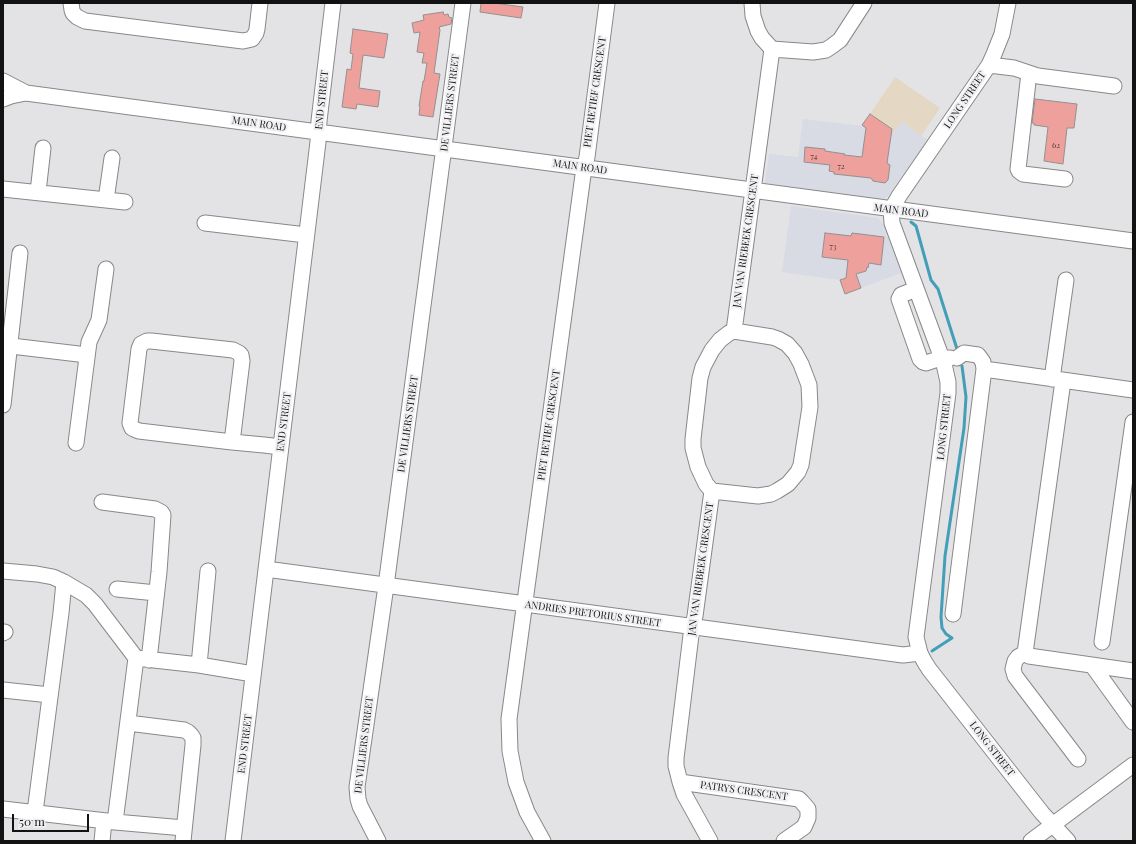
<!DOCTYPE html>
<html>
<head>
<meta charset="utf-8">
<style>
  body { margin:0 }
  #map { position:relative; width:1136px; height:844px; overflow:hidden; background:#e3e3e5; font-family:"Playfair Display",serif }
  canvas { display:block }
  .frame { position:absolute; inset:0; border:4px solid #111212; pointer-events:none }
  .scale { position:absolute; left:12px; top:814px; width:77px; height:18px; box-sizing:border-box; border:2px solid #111212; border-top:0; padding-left:5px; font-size:12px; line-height:14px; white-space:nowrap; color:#111212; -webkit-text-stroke:3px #f0f0f3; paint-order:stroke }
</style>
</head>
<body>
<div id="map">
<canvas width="1136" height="844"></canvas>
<div class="frame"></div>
<div class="scale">50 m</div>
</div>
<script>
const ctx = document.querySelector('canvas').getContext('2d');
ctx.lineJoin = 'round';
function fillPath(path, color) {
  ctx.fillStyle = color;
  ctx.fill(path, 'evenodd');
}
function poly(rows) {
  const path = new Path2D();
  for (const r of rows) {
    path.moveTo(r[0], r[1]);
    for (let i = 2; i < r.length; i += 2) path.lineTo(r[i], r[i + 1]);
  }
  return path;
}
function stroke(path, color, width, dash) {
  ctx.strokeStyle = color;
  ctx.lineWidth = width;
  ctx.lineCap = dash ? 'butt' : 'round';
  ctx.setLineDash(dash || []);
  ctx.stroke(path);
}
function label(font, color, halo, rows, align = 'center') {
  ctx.font = font + ' "Playfair Display",serif';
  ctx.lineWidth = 4;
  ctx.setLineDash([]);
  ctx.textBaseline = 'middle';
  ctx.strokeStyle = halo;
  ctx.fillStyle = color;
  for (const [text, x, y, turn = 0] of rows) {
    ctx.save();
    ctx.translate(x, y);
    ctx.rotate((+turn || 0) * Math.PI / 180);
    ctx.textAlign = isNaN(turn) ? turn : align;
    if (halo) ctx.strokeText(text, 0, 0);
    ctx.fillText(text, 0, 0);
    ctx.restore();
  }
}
const built = poly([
  [870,114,895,131,902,121,926,139,928,139,887,197,882,199,765,183,769,154,798,157,803,119,862,126],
  [791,206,878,218,883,224,901,273,845,294,840,280,782,272]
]);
const education = poly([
  [895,77,940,108,921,136,902,121,895,131,870,114]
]);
const stream = poly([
  [911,222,916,226,931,280,938,289,957,349],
  [952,638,946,634,942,628,941,617,945,556,964,428,966,397,962,366],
  [932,651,952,638]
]);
const building = poly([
  [481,3,494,3,523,7,521,18,480,12,481,3],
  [443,12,444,15,448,14,449,17,452,18,451,24,439,27,440,30,434,73,440,74,433,117,419,115,420,106,419,106,423,81,424,81,427,63,422,63,424,53,417,52,420,32,414,33,412,23,424,20,423,15,443,12],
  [353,29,388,34,384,58,363,55,359,88,380,91,378,107,357,104,356,109,342,107,347,69,351,70,353,54,350,53,353,29],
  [1035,99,1077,104,1074,128,1067,128,1063,164,1044,161,1048,127,1034,125,1034,123,1032,123,1035,99],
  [870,114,892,129,887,163,890,165,888,180,885,183,873,181,871,178,834,174,834,172,829,171,830,165,804,162,805,147,825,149,825,151,845,154,844,155,862,157,866,128,862,125,870,114],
  [825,233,851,236,852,233,884,237,881,265,869,263,868,268,867,267,866,271,856,274,861,288,845,294,840,280,846,278,848,260,822,257,825,233]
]);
const minor = poly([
  [71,3,72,10,73,13,77,17,85,21,243,41,252,39,256,33,257,29,260,3],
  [752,3,753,16,758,31,762,38,772,49],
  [1008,3,1002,34,994,54,989,65,899,196,891,210,892,223,944,364,948,382,948,393,916,637,920,653,924,661,929,669,1042,813,1068,841],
  [772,49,813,52,826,50,832,46,840,40,864,3],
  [989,65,1014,68,1029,73],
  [3,81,26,93],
  [3,99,11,96,26,93,1133,241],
  [1065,179,1023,174,1019,171,1018,169,1029,73,1038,76,1114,86],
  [3,189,125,202],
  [38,192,43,148],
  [106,200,112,158],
  [205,223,306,235],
  [916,289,901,295,899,299,920,359,923,362,926,363,941,358,950,358],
  [734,331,772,49],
  [3,345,87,355],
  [984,369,1133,390],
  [1052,379,1066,280],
  [3,405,20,253],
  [232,442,242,361,241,355,239,353,233,350,151,341,147,341,141,344,139,349,130,423,132,428,134,429,139,431,232,442,264,445,281,447],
  [76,443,89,342,99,320,106,269],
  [102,502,155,509,161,512,163,515,159,572,149,660],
  [266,569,903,655,920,653],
  [3,571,37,574,53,577,64,582,86,595,95,604,136,658,199,665,253,674],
  [117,589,156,593],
  [953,614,984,369,983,362,978,355,964,353,957,358],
  [3,633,5,632],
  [1102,642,1133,422],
  [1025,653,1063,381],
  [1025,653,1018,657,1015,661,1013,669,1015,676,1078,759],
  [1025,653,1029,656,1133,671],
  [199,665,208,571],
  [1092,665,1133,722],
  [3,690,50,695],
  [128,723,184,730,188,732,191,735,193,738,193,745,183,841],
  [680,782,799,799,802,802,808,809,808,818,804,827,784,841],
  [3,809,115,822,184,828],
  [35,812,61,613,64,582],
  [115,822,136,658],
  [102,841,104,821],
  [233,841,318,142,319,121,333,3],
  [378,841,360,806,358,799,357,787,386,586,463,3],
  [543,841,527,812,516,782,510,751,509,719,583,175,587,157,607,3],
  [710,841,684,794,680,782,676,766,676,758,691,635,695,616,712,491,706,484,698,467,693,448,693,439,700,378,703,367,712,350,720,340,729,333,734,331,772,337,778,339,787,344,795,353,801,364,809,385,810,407,801,465,798,472,788,484,777,491,771,494,758,496,712,491],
  [1031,841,1133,765]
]);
const numberNames = [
  ["62",1056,145],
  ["74",814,156],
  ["72",841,166],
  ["73",833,246]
];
const streetNames = [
  ["PIET RETIEF CRESCENT",595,92,-82],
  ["END STREET",322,100,-84],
  ["LONG STREET",965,100,-56],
  ["DE VILLIERS STREET",450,103,-83],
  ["MAIN ROAD",259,124,8],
  ["MAIN ROAD",580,167,8],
  ["MAIN ROAD",901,211,7],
  ["JAN VAN RIEBEEK CRESCENT",746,241,-82],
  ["END STREET",284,422,-83],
  ["DE VILLIERS STREET",408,424,-82],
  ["PIET RETIEF CRESCENT",549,425,-82],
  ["LONG STREET",944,427,-84],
  ["JAN VAN RIEBEEK CRESCENT",701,569,-82],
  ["ANDRIES PRETORIUS STREET",593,614,8],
  ["END STREET",245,744,-83],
  ["DE VILLIERS STREET",364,745,-83],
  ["LONG STREET",992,749,52],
  ["PATRYS CRESCENT",744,791,8]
];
fillPath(built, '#d8dae4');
fillPath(education, '#e4d8c4');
stroke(stream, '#439eb8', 3);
fillPath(building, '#eea09d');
stroke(building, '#939090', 1);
stroke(minor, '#88888a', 17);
stroke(minor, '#fff', 15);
label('8px', '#483635', null, numberNames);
label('10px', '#111212', '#f0f0f3', streetNames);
</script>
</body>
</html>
